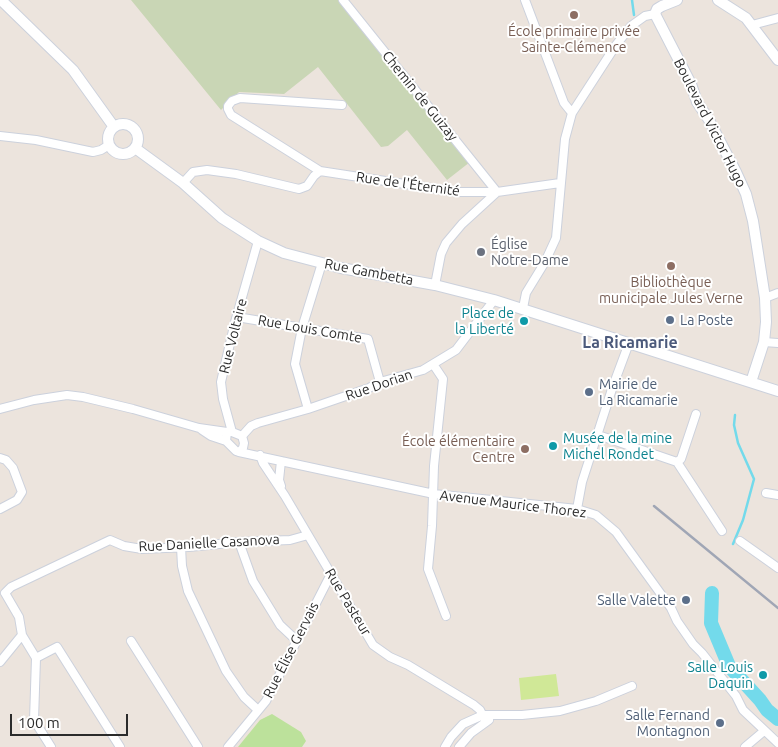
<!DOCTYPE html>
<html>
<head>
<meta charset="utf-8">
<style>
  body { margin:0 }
  #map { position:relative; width:778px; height:747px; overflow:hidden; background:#ece4dd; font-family:Ubuntu,sans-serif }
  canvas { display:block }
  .scale { position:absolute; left:10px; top:714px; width:118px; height:22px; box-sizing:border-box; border:2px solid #2b2b2b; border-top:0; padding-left:6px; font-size:15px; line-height:18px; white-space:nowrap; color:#2b2b2b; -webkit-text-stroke:4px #fff; paint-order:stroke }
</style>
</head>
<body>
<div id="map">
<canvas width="778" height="747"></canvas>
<div class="scale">100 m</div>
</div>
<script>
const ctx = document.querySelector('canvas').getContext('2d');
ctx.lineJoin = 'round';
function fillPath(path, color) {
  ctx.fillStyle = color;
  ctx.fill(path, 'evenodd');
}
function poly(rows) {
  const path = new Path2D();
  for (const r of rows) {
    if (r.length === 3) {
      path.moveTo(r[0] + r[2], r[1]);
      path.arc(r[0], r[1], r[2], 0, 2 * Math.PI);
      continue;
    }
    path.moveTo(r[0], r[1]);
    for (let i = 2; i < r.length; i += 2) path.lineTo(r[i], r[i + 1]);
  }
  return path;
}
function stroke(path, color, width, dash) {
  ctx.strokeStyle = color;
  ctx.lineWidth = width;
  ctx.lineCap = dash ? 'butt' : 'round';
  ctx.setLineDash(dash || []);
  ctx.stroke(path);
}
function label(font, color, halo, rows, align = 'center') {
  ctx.font = font + ' Ubuntu,sans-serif';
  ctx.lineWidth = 4;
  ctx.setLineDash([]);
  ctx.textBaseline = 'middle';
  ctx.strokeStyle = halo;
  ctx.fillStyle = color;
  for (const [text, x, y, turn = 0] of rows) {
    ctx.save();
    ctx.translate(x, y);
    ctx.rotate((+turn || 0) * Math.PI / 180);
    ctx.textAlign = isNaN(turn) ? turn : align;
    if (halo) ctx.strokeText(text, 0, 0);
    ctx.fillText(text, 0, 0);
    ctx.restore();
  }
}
const green = poly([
  [272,714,301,732,306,741,302,747,238,747,260,720]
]);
const cemetery = poly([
  [131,0,338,0,470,162,447,180,407,130,388,146,381,147,318,67,284,94,239,92,221,110]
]);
const pitch = poly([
  [556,674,559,696,521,700,519,678]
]);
const stream = poly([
  [632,0,634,15],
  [733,544,743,520,754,479,738,443,734,425,735,415]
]);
const river = poly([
  [712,593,711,623,729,666,760,700,767,710,778,719]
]);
const street = poly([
  [343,0,497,192],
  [525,0,564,103,572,113],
  [752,25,778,18],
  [0,136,36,140,93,152,101,150,109,145],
  [320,171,231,115,228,109,228,106,232,101,240,98,342,105],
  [183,183,193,172,207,170,236,174,299,189,307,186,314,176,320,171,457,192,497,192],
  [435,285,441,254,446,243,462,224,497,192,560,183],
  [765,298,778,293],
  [523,308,526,293,545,262,556,238,565,139,572,113,616,45,631,26,645,16,655,14],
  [237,317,368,339,380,382],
  [764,342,778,343],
  [433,364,443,379,434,466,432,526,428,569,446,616],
  [0,409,34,400,67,395,83,397,133,409,199,428,227,432],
  [308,409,295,364,302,328,322,263],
  [202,430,211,436,226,441],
  [227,432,232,432,242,436,244,443,243,448,239,452,236,451,226,441,227,432],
  [232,432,223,399,221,382,235,322,258,241],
  [598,435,677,462,722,531],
  [242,436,251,426,258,423,308,409,369,388,380,382,423,370,456,350,494,300],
  [239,452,434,494,577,509,596,515,616,532,671,608,677,621,693,644,702,653,736,696,743,710,778,743],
  [260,455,263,463,285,496,373,645,390,657,408,665,474,705,480,710,486,722],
  [0,458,6,460,13,468,22,492,17,500,0,509],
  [677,462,681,459,696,414],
  [281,486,279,480,281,461],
  [766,493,778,495],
  [577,509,582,482,613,386,629,343],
  [740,541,778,568],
  [239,542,253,581,280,625,297,641],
  [181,547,182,566,188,591,226,671,244,697,258,710],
  [5,593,11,587,110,540,124,546,142,549,189,547,239,542,290,540,308,535],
  [22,635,36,658,34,720,51,747],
  [131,641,198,747],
  [36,658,57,647,120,747],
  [0,662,22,635,19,617,5,593],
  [228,747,266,701,331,574],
  [445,747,451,737,463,724,483,715,522,715,560,711,596,701,632,686],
  [459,747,471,733,489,720],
  [745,747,764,731]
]);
const secondary = poly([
  [1,0,73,70,114,127],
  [677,0,662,6,657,9,655,14,691,84,697,102,709,120,736,172,746,194,753,221,765,298,766,322,764,342,751,382],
  [718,0,746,18,778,60],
  [123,139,15],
  [135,148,183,183,222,218,258,241,284,253,341,268,435,285,494,300,778,391]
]);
const rail = poly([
  [654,506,778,608]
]);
const markers = [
  [574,15,5,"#8d6e63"],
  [481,252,5,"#6b7280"],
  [671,266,5,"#8d6e63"],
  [670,320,5,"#5c6f8a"],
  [524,321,5,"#0f9aa8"],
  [589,392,5,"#5c6f8a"],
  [553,446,5,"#0f9aa8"],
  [525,449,5,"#8d6e63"],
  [686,600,5,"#5c6f8a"],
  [763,675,5,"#0f9aa8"],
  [720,723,5,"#5c6f8a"]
];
const educationNames = [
  ["École primaire privée",574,31],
  ["Sainte-Clémence",574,47],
  ["Bibliothèque",671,282],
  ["municipale Jules Verne",671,298],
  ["École élémentaire",515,441,"right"],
  ["Centre",515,457,"right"]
];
const streetNames = [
  ["Chemin de Guizay",420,96,51],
  ["Boulevard Victor Hugo",710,123,63],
  ["Rue de l'Éternité",408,184,8],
  ["Rue Gambetta",369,272,11],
  ["Rue Louis Comte",310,329,10],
  ["Rue Voltaire",233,336,-76],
  ["Rue Dorian",379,385,-19],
  ["Avenue Maurice Thorez",513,504,7],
  ["Rue Danielle Casanova",209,543,-3],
  ["Rue Pasteur",348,602,59],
  ["Rue Élise Gervais",291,650,-63]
];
const worshipNames = [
  ["Église",491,244],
  ["Notre-Dame",491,260]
];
const cultureNames = [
  ["Place de",514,313],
  ["la Liberté",514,329],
  ["Musée de la mine",563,438,"left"],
  ["Michel Rondet",563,454,"left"],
  ["Salle Louis",753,667],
  ["Daquin",753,683]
];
const serviceNames = [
  ["La Poste",680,320],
  ["Mairie de",599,384],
  ["La Ricamarie",599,400],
  ["Salle Valette",676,600,"right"],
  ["Salle Fernand",710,715,"right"],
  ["Montagnon",710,731,"right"]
];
const quarterNames = [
  ["La Ricamarie",630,343]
];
fillPath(green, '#bce19b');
fillPath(cemetery, '#c9d6b5');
fillPath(pitch, '#d0e897');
stroke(stream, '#73daeb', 2.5);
stroke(river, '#73daeb', 14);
stroke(street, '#ccd1dc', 10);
stroke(secondary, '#ccd1dc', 12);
stroke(street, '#fff', 8);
stroke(secondary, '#fff', 10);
stroke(rail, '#a0a6b5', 2.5);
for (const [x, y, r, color] of markers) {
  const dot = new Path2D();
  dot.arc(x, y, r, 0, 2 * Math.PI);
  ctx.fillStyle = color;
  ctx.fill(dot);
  stroke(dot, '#fff', 2);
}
label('14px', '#785e54', '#fff', educationNames);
label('14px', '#2b2b2b', '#fff', streetNames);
label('14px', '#5b616d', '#fff', worshipNames, 'left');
label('14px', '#0d838f', '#fff', cultureNames, 'right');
label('14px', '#4e5e75', '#fff', serviceNames, 'left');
label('bold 16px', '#4c5a7b', '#fff', quarterNames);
</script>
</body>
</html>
